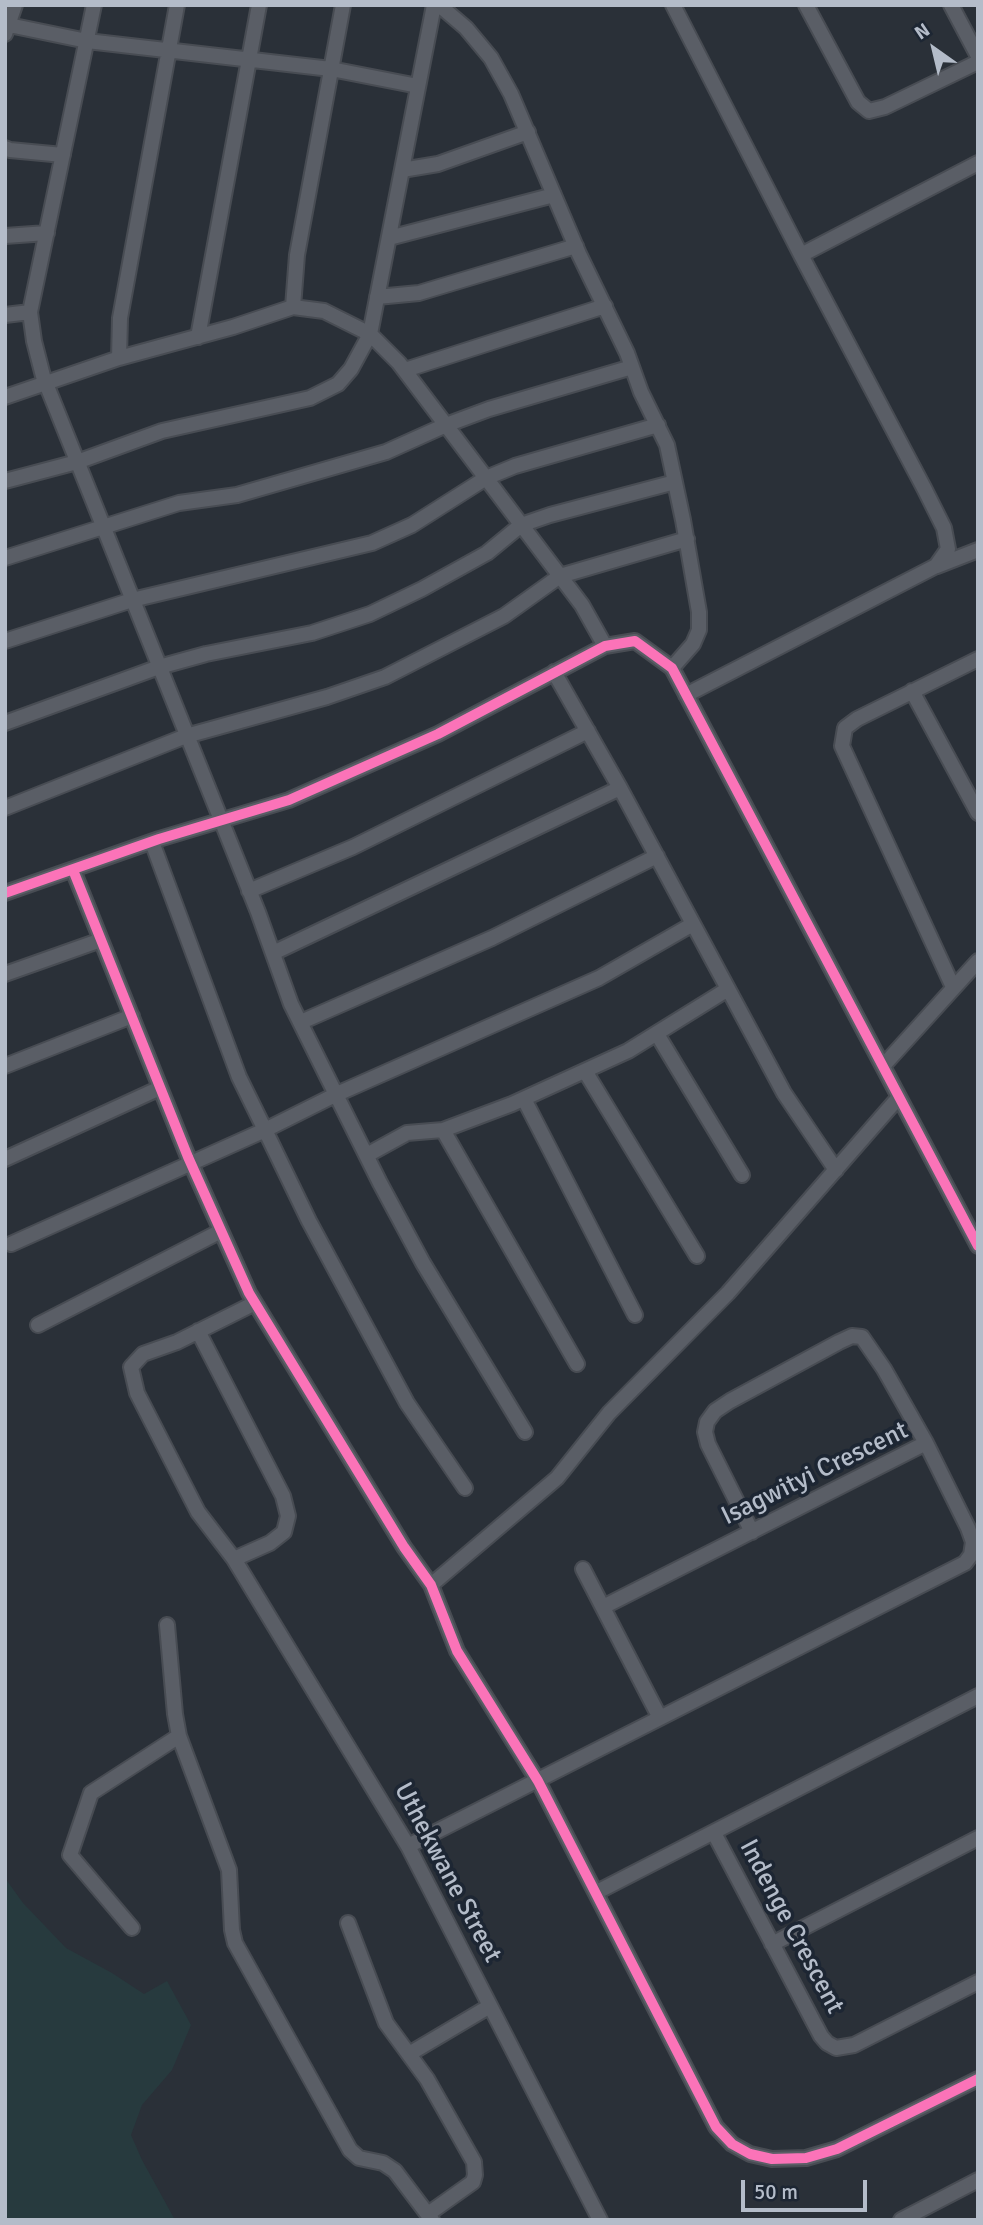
<!DOCTYPE html>
<html>
<head>
<meta charset="utf-8">
<style>
  body { margin:0 }
  #map { position:relative; width:983px; height:2225px; overflow:hidden; background:#2a3038; font-family:Signika,sans-serif }
  canvas { display:block }
  .frame { position:absolute; inset:0; border:7px solid #b4bcc9; pointer-events:none }
  .north { position:absolute; left:899px; top:14px; width:70px; height:70px; -webkit-text-stroke:5px #1d2633; paint-order:stroke; rotate:326deg; font-size:19px; font-weight:700; line-height:28px; text-align:center; color:#b4bcc9 }
  .north::after { content:''; display:block; margin:auto; width:24px; height:32px; background:#b4bcc9; clip-path:polygon(50% 0,100% 100%,50% 72%,0 100%) }
  .scale { position:absolute; left:741px; top:2180px; width:126px; height:32px; box-sizing:border-box; border:4px solid #b4bcc9; border-top:0; padding-left:9px; font-size:21px; line-height:24px; white-space:nowrap; color:#b4bcc9; -webkit-text-stroke:5px #1d2633; paint-order:stroke }
</style>
</head>
<body>
<div id="map">
<canvas width="983" height="2225"></canvas>
<div class="frame"></div>
<div class="north">N</div>
<div class="scale">50 m</div>
</div>
<script>
const ctx = document.querySelector('canvas').getContext('2d');
ctx.lineJoin = 'round';
function fillPath(path, color) {
  ctx.fillStyle = color;
  ctx.fill(path, 'evenodd');
}
function poly(rows) {
  const path = new Path2D();
  for (const r of rows) {
    path.moveTo(r[0], r[1]);
    for (let i = 2; i < r.length; i += 2) path.lineTo(r[i], r[i + 1]);
  }
  return path;
}
function stroke(path, color, width, dash) {
  ctx.strokeStyle = color;
  ctx.lineWidth = width;
  ctx.lineCap = dash ? 'butt' : 'round';
  ctx.setLineDash(dash || []);
  ctx.stroke(path);
}
function label(font, color, halo, rows, align = 'center') {
  ctx.font = font + ' Signika,sans-serif';
  ctx.lineWidth = 7;
  ctx.setLineDash([]);
  ctx.textBaseline = 'middle';
  ctx.strokeStyle = halo;
  ctx.fillStyle = color;
  for (const [text, x, y, turn = 0] of rows) {
    ctx.save();
    ctx.translate(x, y);
    ctx.rotate((+turn || 0) * Math.PI / 180);
    ctx.textAlign = isNaN(turn) ? turn : align;
    if (halo) ctx.strokeText(text, 0, 0);
    ctx.fillText(text, 0, 0);
    ctx.restore();
  }
}
const green = poly([
  [5,1878,23,1903,66,1948,112,1973,144,1994,167,1981,191,2025,172,2070,142,2105,131,2135,142,2160,175,2220,5,2220]
]);
const street = poly([
  [94,5,30,312,34,341,43,376,258,912,291,1004,380,1183,423,1263,525,1432],
  [439,5,466,28,491,58,511,94,579,254,627,353,641,392,667,445,683,520,699,612,699,630,693,644,672,668],
  [673,5,801,255,978,163],
  [806,5,858,102,869,111,885,107,978,62],
  [951,5,978,56],
  [9,25,87,41,331,69,418,86],
  [5,34,15,5],
  [5,148,10,150,63,155],
  [402,170,438,164,528,132],
  [5,236,47,233],
  [389,238,554,195],
  [377,297,419,293,576,246],
  [293,307,297,255,343,5],
  [5,315,30,312],
  [198,337,259,5],
  [119,358,120,318,177,5],
  [405,370,605,306],
  [5,397,119,358,233,327,293,307,324,311,370,334,399,363,582,605,605,646],
  [5,481,77,462,162,431,310,398,338,384,351,369,370,334,434,5],
  [5,558,179,503,237,495,386,452,446,425,489,409,632,367],
  [937,566,978,550],
  [5,641,132,600,372,543,412,525,486,478,515,466,658,425],
  [554,672,620,788,784,1093,836,1170],
  [912,691,978,813],
  [686,695,936,566,948,549,944,528,924,488,801,255],
  [5,723,159,667,206,654,312,633,370,614,422,589,487,553,521,525,550,515,675,482],
  [5,808,186,736,327,697,385,677,504,616,560,576,687,539],
  [152,842,239,1077,265,1130,309,1221,407,1403,465,1488],
  [73,870,188,1157,249,1293,404,1547,431,1585,457,1651,538,1781,716,2127,732,2144,750,2154,772,2159,806,2158,837,2149,978,2079],
  [249,891,353,847,588,731],
  [5,893,159,839,289,800,438,734,605,646,635,641,672,668,978,1246],
  [273,953,620,788],
  [5,974,101,940],
  [953,987,842,746,845,728,857,719,978,659],
  [301,1022,492,938,657,856],
  [657,1034,742,1175],
  [5,1066,132,1016],
  [883,1066,978,961],
  [585,1071,697,1256],
  [524,1099,635,1315],
  [443,1130,577,1364],
  [367,1155,407,1133,443,1130,512,1104,628,1051,728,989],
  [5,1159,160,1088],
  [11,1244,265,1130,337,1094,599,978,693,924],
  [255,1303,177,1342,143,1354,131,1367,137,1393,198,1512,234,1559,408,1846,600,2220],
  [38,1325,221,1231],
  [198,1331,283,1496,288,1516,284,1532,270,1543,234,1559],
  [583,1569,660,1718],
  [431,1585,557,1478,609,1413,728,1293,899,1097],
  [603,1607,926,1443],
  [167,1625,175,1714,179,1736,229,1870,232,1930,235,1943,350,2150,359,2158,383,2163,395,2171,432,2220],
  [714,1833,821,2036,827,2043,836,2048,854,2045,978,1982],
  [408,1846,965,1563,971,1555,973,1542,968,1528,926,1443,884,1369,862,1337,852,1336,839,1342,730,1401,715,1411,707,1422,705,1432,708,1444,752,1532],
  [597,1892,978,1696],
  [348,1923,386,2023,427,2079,474,2162,475,2175,473,2182,428,2214],
  [132,1928,70,1855,91,1793,179,1736],
  [772,1944,978,1838],
  [409,2054,490,2006],
  [901,2220,978,2180]
]);
const cycleway = poly([
  [73,870,188,1157,249,1293,404,1547,431,1585,457,1651,538,1781,716,2127,732,2144,750,2154,772,2159,806,2158,837,2149,978,2079],
  [5,893,159,839,289,800,438,734,605,646,635,641,672,668,978,1246]
]);
const streetNames = [
  ["Isagwityi Crescent",815,1474,-26],
  ["Uthekwane Street",447,1873,62],
  ["Indenge Crescent",791,1927,62]
];
fillPath(green, '#273a3e');
stroke(street, '#484c53', 18);
stroke(street, '#5a5e66', 14);
stroke(cycleway, '#fb73b8', 10);
label('26px', '#b4bcc9', '#1d2633', streetNames);
</script>
</body>
</html>
